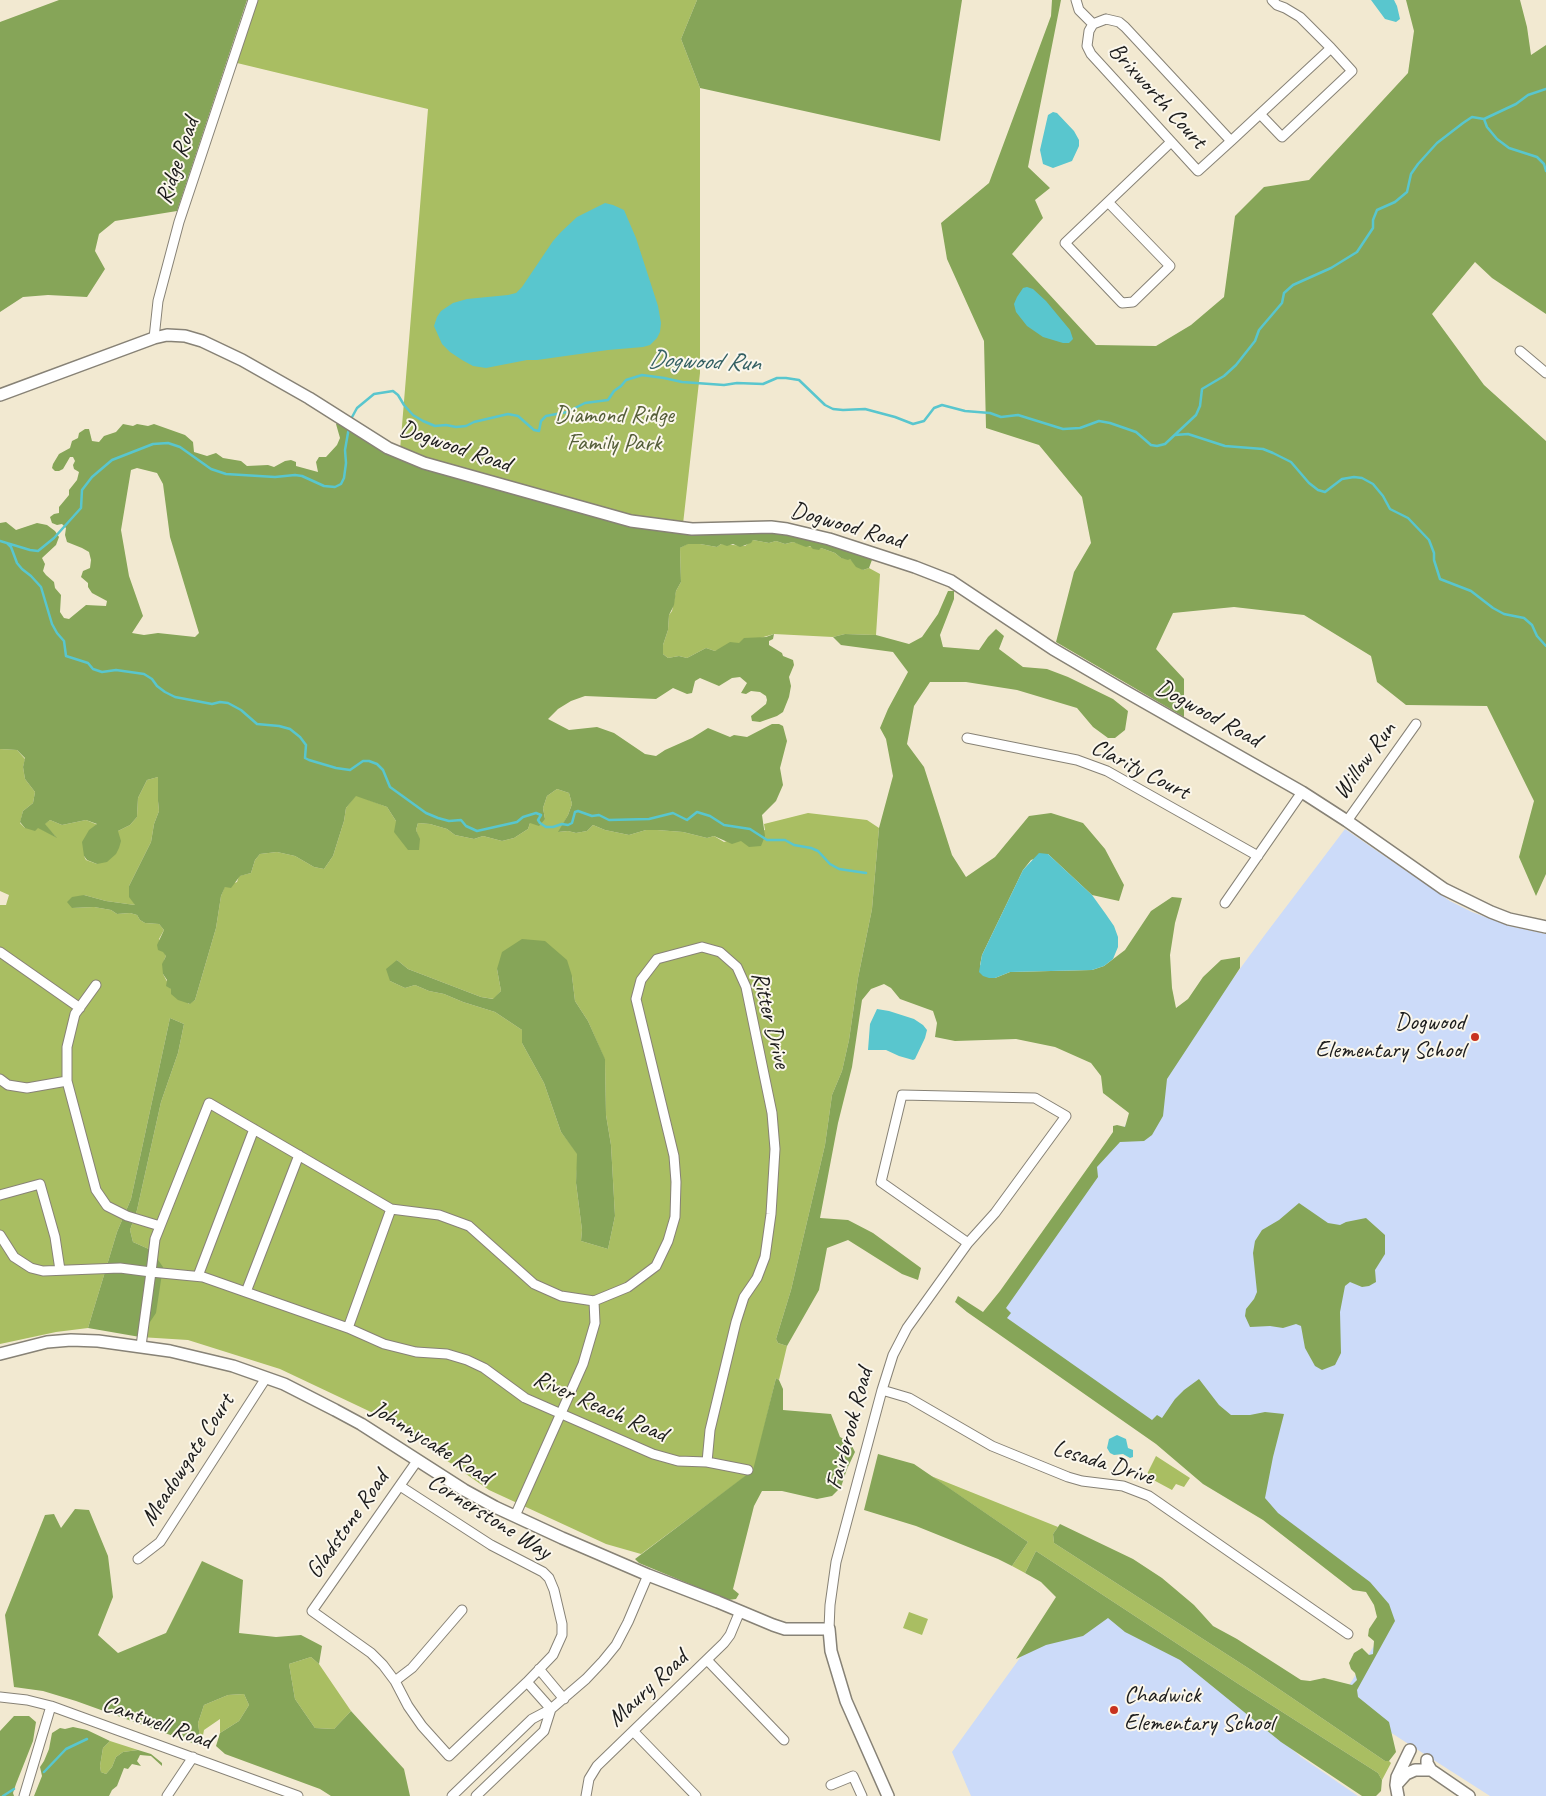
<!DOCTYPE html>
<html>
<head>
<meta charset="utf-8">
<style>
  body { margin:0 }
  canvas { display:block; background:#f2e9d1 }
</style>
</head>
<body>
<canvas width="1546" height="1796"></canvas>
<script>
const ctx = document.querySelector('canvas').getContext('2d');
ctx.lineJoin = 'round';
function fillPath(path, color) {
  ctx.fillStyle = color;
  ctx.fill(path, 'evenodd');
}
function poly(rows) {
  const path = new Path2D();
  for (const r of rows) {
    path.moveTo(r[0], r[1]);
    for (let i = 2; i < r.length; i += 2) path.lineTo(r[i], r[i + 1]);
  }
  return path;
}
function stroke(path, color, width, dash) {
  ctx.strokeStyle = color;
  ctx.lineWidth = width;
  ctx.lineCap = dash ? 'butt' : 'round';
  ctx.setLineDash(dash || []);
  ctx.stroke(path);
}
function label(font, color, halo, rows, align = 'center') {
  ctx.font = font + ' Caveat,sans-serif';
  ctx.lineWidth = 4;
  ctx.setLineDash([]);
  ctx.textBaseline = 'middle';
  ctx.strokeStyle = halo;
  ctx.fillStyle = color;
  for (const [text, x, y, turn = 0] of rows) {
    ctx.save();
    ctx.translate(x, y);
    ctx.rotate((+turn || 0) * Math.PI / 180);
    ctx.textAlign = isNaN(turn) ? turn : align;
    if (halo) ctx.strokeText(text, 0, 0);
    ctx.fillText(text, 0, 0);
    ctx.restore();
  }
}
const built = poly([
  [1345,829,1450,901,1472,912,1509,926,1546,934,1546,1796,1490,1796,1346,1704,1343,1695,1389,1622,1375,1593,984,1318,1264,936],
  [1069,1590,1197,1667,1301,1757,1358,1796,971,1796,952,1752]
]);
const green = poly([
  [258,0,697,0,681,39,700,88,700,373,683,524,650,520,615,512,400,450,428,109,237,63],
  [753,540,769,543,776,541,785,544,793,542,819,549,821,548,835,553,841,558,850,559,863,570,869,568,880,574,876,635,845,634,833,637,774,634,715,651,706,648,687,658,679,656,668,658,663,654,663,645,668,630,669,615,672,611,676,591,681,582,680,548,687,544,700,544,717,547,721,544,745,546],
  [0,749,17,750,25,759,23,767,25,779,35,792,33,803,23,811,20,823,25,828,38,827,56,837,44,824,50,820,62,825,86,820,98,825,84,856,86,860,97,864,118,831,130,825,137,817,138,798,147,780,158,777,158,801,159,811,154,824,151,842,129,886,135,905,106,901,84,895,72,908,94,907,111,910,117,914,130,913,137,915,140,920,145,923,159,924,164,930,159,939,166,956,164,960,163,974,171,989,189,1004,195,1000,216,928,221,896,225,886,237,882,239,876,251,873,255,860,260,854,277,852,295,856,314,867,324,869,333,856,344,821,346,808,356,795,387,807,396,821,419,839,416,830,418,823,430,824,447,829,455,835,474,839,483,836,502,841,514,838,528,829,530,823,545,819,543,808,547,796,557,789,569,793,572,804,568,815,559,832,568,831,576,833,587,831,593,825,605,830,629,835,646,830,657,830,683,832,707,838,714,836,724,842,765,830,764,824,808,813,867,820,879,828,872,909,858,978,849,1040,842,1071,832,1095,825,1145,791,1290,776,1339,778,1343,787,1346,779,1380,776,1378,754,1470,641,1554,606,1544,489,1490,390,1421,280,1369,188,1340,140,1337,151,1250,133,1242,130,1230,137,1210,161,1102,178,1053,184,1024,170,1018,131,1199,117,1232,88,1328,56,1332,0,1344,0,905,6,905,9,895,0,891],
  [397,960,408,969,481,997,494,999,501,991,497,969,572,976,575,1001,588,1021,605,1060,606,1115,611,1145,615,1216,608,1249,581,1241,582,1230,576,1183,578,1154,561,1132,544,1083,522,1043,522,1030,495,1012,463,1002,444,994,429,991,415,985,405,988,390,981],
  [1156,1456,1190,1478,1184,1487,1176,1484,1172,1490,1146,1476],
  [931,1476,1058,1527,1053,1534,1054,1543,1248,1668,1385,1761,1389,1761,1391,1763,1382,1780,1378,1773,1240,1685,1036,1551,1025,1573,1012,1566,1028,1542],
  [909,1612,928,1619,922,1635,903,1628],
  [311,1657,319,1664,351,1711,334,1729,315,1728,295,1699,289,1664],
  [244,1694,249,1705,239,1721,220,1733,220,1719,204,1730,201,1746,198,1723,204,1705,228,1695],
  [110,1741,138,1750,123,1752,116,1757,112,1767,106,1774,101,1772,100,1766,103,1748]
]);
const forest = poly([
  [59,0,247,0,177,211,115,221,99,234,95,251,105,269,87,297,48,295,23,297,0,312,0,22],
  [697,0,962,0,940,141,700,88,681,39],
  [1052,0,1061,0,1028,167,1050,188,1035,200,1043,218,1012,254,1096,345,1156,346,1191,325,1224,297,1235,216,1264,187,1309,180,1408,73,1414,31,1406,0,1520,0,1527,27,1531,55,1546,45,1546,314,1492,278,1475,262,1432,314,1484,385,1546,441,1546,874,1536,896,1519,857,1534,801,1487,706,1406,705,1377,682,1371,656,1304,615,1234,607,1173,613,1156,649,1184,679,1184,717,1056,642,1074,572,1091,543,1082,497,1039,445,986,428,984,341,947,259,941,223,989,183,1051,16],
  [338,422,388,453,617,522,786,532,873,557,869,568,863,570,856,567,850,559,848,560,841,558,835,553,821,548,819,550,813,549,810,546,806,547,793,542,785,544,776,541,769,543,753,540,751,543,740,547,733,544,727,546,721,544,717,547,700,544,688,544,680,548,681,582,676,591,674,605,669,615,668,630,663,645,663,654,668,658,679,656,687,658,706,648,715,651,730,642,739,643,744,638,766,637,774,634,773,639,769,641,769,645,782,653,783,656,793,660,794,665,789,677,791,686,789,697,783,712,777,716,760,722,752,721,751,716,766,704,767,700,766,696,760,692,751,691,746,694,741,693,747,683,740,677,732,678,719,686,700,678,695,681,692,693,687,694,673,688,656,699,585,696,571,701,558,709,548,719,569,730,597,727,614,733,645,754,656,756,665,750,692,738,708,728,730,737,734,735,747,737,772,724,779,724,783,726,787,741,780,768,783,785,776,801,762,815,765,836,761,846,749,847,741,841,732,844,714,836,707,838,683,832,657,830,646,830,629,835,605,830,593,825,587,831,576,833,568,831,558,832,568,815,572,804,569,793,557,789,547,796,543,808,545,819,539,826,530,823,528,829,514,838,502,841,483,836,474,839,455,835,447,829,430,824,418,823,416,830,420,839,419,850,408,850,394,832,396,821,387,807,356,796,346,808,344,821,333,856,324,869,314,867,295,856,277,852,260,854,255,860,251,873,240,876,231,888,225,887,221,896,216,928,195,1000,190,1004,178,1000,171,994,171,989,166,986,167,980,163,974,162,964,166,956,163,952,158,950,157,945,164,930,159,924,145,923,140,920,137,915,130,913,117,914,111,910,94,907,72,908,67,902,72,897,84,895,106,901,135,905,129,897,129,886,151,842,154,824,159,811,158,801,158,777,147,780,138,798,137,817,130,825,118,831,121,841,119,848,116,854,107,862,97,864,87,860,84,856,82,842,89,830,97,824,86,820,62,825,50,820,45,824,57,838,38,828,35,831,25,828,20,822,23,811,33,803,35,792,25,779,23,767,25,758,17,750,0,749,0,523,6,522,16,530,37,523,47,525,55,531,59,537,56,545,42,558,45,564,43,571,46,575,54,582,55,588,61,595,60,612,64,618,69,619,86,605,106,606,107,601,92,593,88,587,88,583,81,577,83,571,90,568,91,560,89,552,82,548,67,542,65,535,66,528,62,524,57,525,52,523,50,517,54,514,59,513,59,507,69,495,69,490,77,480,79,472,74,469,73,465,75,461,73,457,70,457,63,469,59,471,55,471,52,468,53,464,59,454,70,448,72,441,78,438,79,433,85,429,89,429,92,441,99,442,104,436,116,432,123,424,133,426,137,424,148,426,154,424,185,435,193,442,194,452,207,456,216,453,223,458,241,461,247,466,268,465,274,467,285,461,291,460,296,462,296,466,318,472,316,462,319,457,326,457,337,445,340,438,336,424],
  [137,468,157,473,163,484,170,537,199,633,195,637,158,633,144,635,132,633,143,616,129,576,121,530,131,470],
  [948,591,954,591,954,599,940,635,943,647,979,650,988,637,996,629,1004,636,999,649,1023,667,1047,669,1068,677,1113,699,1128,711,1125,730,1115,738,1108,738,1093,727,1077,708,1017,690,966,682,930,682,914,706,907,744,924,767,952,855,966,877,995,857,1029,816,1051,813,1083,823,1105,849,1124,885,1119,901,1092,895,1048,854,1031,860,1023,870,982,955,980,965,995,978,1010,972,1092,970,1104,966,1125,950,1151,911,1172,897,1182,898,1175,923,1170,955,1172,988,1176,1008,1188,999,1203,977,1221,960,1240,957,1240,968,1167,1079,1163,1116,1152,1135,1144,1141,1120,1142,1097,1167,1098,1177,1006,1308,1011,1313,1007,1318,1152,1420,1157,1415,1162,1418,1175,1399,1184,1390,1199,1379,1219,1405,1231,1415,1250,1415,1265,1412,1284,1414,1273,1457,1265,1498,1278,1513,1370,1582,1389,1604,1395,1621,1357,1690,1358,1697,1389,1722,1396,1752,1389,1761,1385,1761,1248,1668,1054,1543,1053,1534,1060,1524,1133,1559,1162,1578,1194,1605,1213,1626,1237,1639,1301,1680,1310,1681,1324,1678,1352,1685,1357,1680,1355,1673,1351,1669,1349,1663,1354,1653,1362,1648,1369,1655,1373,1654,1374,1641,1368,1636,1369,1629,1377,1617,1374,1605,1366,1592,1353,1590,1263,1520,1203,1484,1156,1444,967,1312,955,1302,958,1296,983,1312,1000,1291,1104,1145,1113,1132,1113,1126,1117,1125,1125,1127,1129,1113,1103,1093,1101,1076,1091,1063,1055,1047,1016,1039,955,1041,935,1037,937,1023,933,1011,900,999,891,988,884,984,871,989,862,1000,852,1067,838,1123,820,1218,848,1220,873,1233,921,1268,918,1280,902,1274,848,1240,827,1248,819,1290,787,1346,778,1343,776,1339,791,1290,825,1145,832,1095,842,1071,849,1040,858,978,872,909,879,828,893,776,886,739,880,728,888,709,908,672,893,652,841,645,833,637,845,634,876,635,909,644,922,637,938,614],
  [522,939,545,941,567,960,572,976,575,1001,588,1021,605,1059,606,1115,611,1145,615,1216,608,1249,581,1241,582,1230,576,1183,577,1154,561,1132,544,1083,522,1043,522,1030,495,1012,463,1002,444,994,429,991,415,985,405,988,390,981,386,969,397,960,408,969,481,997,493,999,501,991,497,969,502,952],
  [170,1018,184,1024,178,1053,161,1102,137,1210,130,1230,133,1242,151,1250,163,1267,156,1313,140,1337,88,1328,117,1232,131,1199],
  [1299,1203,1328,1223,1340,1225,1346,1222,1366,1218,1385,1235,1385,1254,1375,1270,1376,1282,1369,1286,1362,1287,1350,1282,1345,1286,1340,1312,1341,1353,1335,1365,1322,1370,1315,1366,1305,1348,1301,1326,1296,1324,1283,1328,1270,1326,1250,1327,1245,1316,1246,1309,1254,1299,1257,1292,1253,1253,1255,1241,1262,1230,1279,1220],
  [776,1378,779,1380,783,1389,783,1410,831,1414,840,1437,850,1442,855,1452,847,1469,841,1487,832,1496,817,1499,782,1491,762,1491,754,1506,733,1589,739,1594,736,1599,728,1600,639,1563,635,1559,753,1470],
  [878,1454,914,1464,1028,1542,1012,1566,998,1559,916,1526,864,1510],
  [75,1509,89,1510,108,1556,113,1597,98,1635,118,1653,166,1633,202,1561,243,1580,239,1633,276,1637,301,1635,322,1646,319,1664,311,1657,289,1664,295,1699,315,1728,334,1729,351,1711,404,1769,410,1796,331,1796,320,1789,225,1754,216,1746,220,1733,239,1721,249,1705,244,1694,228,1695,204,1705,198,1723,201,1746,76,1701,43,1691,14,1687,5,1615,45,1515,54,1514,61,1528],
  [1036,1551,1240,1685,1378,1773,1382,1780,1381,1791,1376,1796,1362,1796,1281,1742,1180,1660,1125,1632,1108,1618,1083,1636,1046,1645,1016,1659,1056,1597,1041,1582,1025,1573],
  [14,1716,29,1716,36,1722,33,1741,16,1784,13,1793,14,1796,0,1796,0,1731],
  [73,1727,87,1730,110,1741,103,1748,100,1766,101,1772,106,1774,112,1767,116,1757,123,1752,138,1750,151,1754,162,1763,162,1766,151,1756,140,1755,137,1761,141,1766,132,1764,128,1769,124,1768,117,1786,112,1790,109,1796,34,1796,42,1776,40,1767,44,1761,49,1749,52,1733,60,1728,65,1729]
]);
const water = poly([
  [1371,0,1394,0,1397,6,1400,19,1396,22,1385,19],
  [1053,112,1057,113,1074,131,1079,140,1079,146,1072,161,1053,168,1043,164,1040,150,1048,115],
  [605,203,613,205,624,210,636,238,658,306,661,323,660,332,657,338,650,345,643,347,608,350,537,360,527,360,486,368,473,366,462,360,450,352,442,344,434,326,437,317,441,311,453,303,467,299,508,295,516,293,522,287,553,241,561,232,577,217],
  [1027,287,1033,289,1046,301,1070,330,1073,339,1069,343,1063,343,1043,337,1027,326,1016,312,1014,304,1017,297,1023,288],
  [1039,853,1048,854,1092,895,1105,913,1114,926,1118,937,1118,947,1113,959,1104,966,1092,970,1010,972,995,978,989,978,983,976,979,972,982,955,1023,870],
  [877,1009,889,1011,914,1019,923,1025,927,1030,925,1038,915,1059,913,1060,899,1056,886,1050,868,1050,870,1024],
  [1117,1435,1126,1439,1128,1448,1133,1450,1133,1457,1130,1458,1123,1454,1114,1455,1110,1453,1107,1448,1109,1439]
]);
const stream = poly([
  [1484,119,1516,104,1528,95,1546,89],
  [351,419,357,408,374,394,393,391,398,395,404,405,413,415,423,421,435,426,446,425,456,427,466,426,474,422,508,414,518,416,534,430,539,431,541,421,546,416,567,412,585,403,608,400,614,391,621,386,626,380,642,375,664,378,682,382,724,385,737,383,763,384,777,378,786,378,799,380,825,405,833,409,843,410,865,409,895,417,913,424,924,421,934,408,942,405,965,411,990,413,1001,417,1018,415,1063,429,1080,428,1099,421,1110,423,1136,432,1151,445,1157,446,1165,444,1196,415,1200,406,1202,389,1224,376,1236,365,1255,341,1259,330,1282,303,1284,293,1293,285,1331,268,1357,252,1373,228,1373,220,1377,210,1395,202,1407,192,1411,174,1418,164,1437,143,1463,123,1472,117,1484,119,1487,127,1497,139,1509,148,1537,157,1544,164,1546,171],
  [1175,435,1188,434,1225,446,1263,449,1273,453,1291,462,1309,483,1318,490,1325,492,1342,479,1354,477,1362,478,1373,484,1383,496,1390,509,1408,518,1429,540,1434,553,1434,560,1440,579,1471,591,1493,608,1504,614,1524,618,1532,625,1537,636,1546,646],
  [0,541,30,550,38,551,54,538,81,508,82,490,92,477,112,460,153,444,168,443,180,447,211,469,226,474,275,477,295,475,302,476,324,486,335,487,341,484,344,478,346,463,345,450,349,427],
  [7,543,11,547,17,563,22,569,31,576,41,587,52,624,57,633,64,641,66,656,88,663,93,669,102,672,116,670,144,674,152,679,157,686,165,692,175,697,212,704,220,702,228,703,241,710,257,724,279,726,290,729,300,737,306,745,305,758,309,760,336,768,350,770,363,761,369,761,377,764,383,770,390,787,426,813,438,818,449,821,461,820,466,826,477,831,517,822,523,817,536,813,541,815,538,820,540,823,546,827,553,827,562,824,568,825,572,823,575,812,578,811,592,816,599,815,609,820,649,819,673,813,687,820,697,812,710,816,724,825,750,829,767,840,785,840,794,845,811,848,818,851,830,864,839,869,866,873],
  [44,1772,66,1749,87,1739],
  [3,1796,14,1789]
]);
const minor = poly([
  [1076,0,1079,10,1093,24],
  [1272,0,1277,5,1285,8,1300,17,1331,48],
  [1106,19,1119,22,1125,27,1231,141,1198,171,1091,54,1087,46,1089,31,1093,24,1106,19],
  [1231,141,1260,114,1282,137,1352,71,1331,48,1260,114],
  [1108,202,1065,243,1122,303,1133,302,1170,266,1108,202,1171,142],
  [154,338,158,301,179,222,253,0],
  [1520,351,1546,373],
  [967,738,1077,760,1107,771,1258,856],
  [1347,821,1416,724],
  [1225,903,1302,792],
  [0,952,80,1008],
  [96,985,75,1014,67,1047,67,1081,96,1190,107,1206,127,1216,160,1226],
  [0,1079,8,1085,27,1088,67,1081],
  [0,1195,40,1184,55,1237,60,1270],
  [391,1209,439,1215,469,1226,534,1284,561,1296,594,1301,628,1287,656,1266,668,1241,675,1217,676,1182,674,1156,636,999,641,980,657,959,702,947,720,952,737,967,746,987,772,1113,775,1149,771,1214,765,1257,757,1278,744,1297,736,1322,710,1430,707,1462],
  [0,1235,14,1257,31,1268,43,1271,120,1268,151,1272,203,1277,348,1328,391,1209,209,1103,155,1239,151,1272,141,1346],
  [198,1276,254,1129],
  [246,1292,299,1155],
  [348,1328,384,1344,416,1352,447,1354,467,1360,484,1368,525,1398,653,1454,678,1461,707,1462,748,1470],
  [882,1390,909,1398,992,1446,1068,1477,1082,1481,1123,1486,1149,1496,1348,1634],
  [400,1486,491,1545,543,1572,549,1578,554,1590,562,1624,562,1635,553,1655,527,1682,449,1756,422,1726,408,1706,395,1681,383,1665,371,1653,312,1611,417,1461],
  [515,1516,583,1364,595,1323,594,1301],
  [138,1559,160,1542,266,1378],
  [829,1629,830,1605,836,1562,882,1390,893,1355,907,1328,968,1243,995,1213,1066,1116,1035,1098,902,1095,881,1182,968,1243],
  [708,1661,784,1740],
  [539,1669,564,1699],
  [395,1681,412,1668,462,1610],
  [527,1682,551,1709],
  [0,1697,27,1700,51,1706,298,1796],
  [633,1731,696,1796],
  [831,1785,853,1776,862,1796],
  [24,1796,51,1706],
  [167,1796,193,1757],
  [452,1796,532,1719,551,1709,586,1679,603,1661,616,1645,628,1622,648,1575],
  [476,1796,544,1731,551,1709],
  [586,1796,589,1779,597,1766,724,1643,730,1635,740,1611]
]);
const tertiary = poly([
  [0,395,154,338,167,335,185,336,202,341,242,360,309,398,388,448,424,463,631,521,692,529,771,527,787,529,829,539,915,567,951,581,1053,649,1123,690,1302,792,1347,821,1444,889,1491,912,1509,919,1546,927],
  [0,1354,47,1342,71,1340,98,1341,170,1351,233,1366,284,1384,335,1410,361,1424,464,1490,495,1507,562,1538,648,1575,718,1602,773,1625,785,1629,829,1629,831,1651,846,1701,888,1796],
  [1427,1760,1427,1763,1431,1770,1469,1796],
  [1397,1784,1406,1774,1415,1770,1431,1770],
  [1398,1796,1396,1785,1397,1777,1410,1750]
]);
const markers = [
  [1475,1037,5,"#c8321e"],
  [1114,1710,5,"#c8321e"]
];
const streetNames = [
  ["Brixworth Court",1157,96,48],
  ["Ridge Road",178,161,-71],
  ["Dogwood Road",455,447,19],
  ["Dogwood Road",847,526,16],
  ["Dogwood Road",1208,714,29],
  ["Willow Run",1365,761,-54],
  ["Clarity Court",1140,770,27],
  ["Ritter Drive",770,1020,76],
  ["River Reach Road",600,1407,24],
  ["Fairbrook Road",850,1429,-75],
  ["Johnnycake Road",431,1443,32],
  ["Meadowgate Court",188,1460,-57],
  ["Lesada Drive",1103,1463,17],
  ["Cornerstone Way",489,1517,32],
  ["Gladstone Road",348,1525,-55],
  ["Maury Road",648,1689,-43],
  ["Cantwell Road",157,1723,20]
];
const parkNames = [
  ["Diamond Ridge",614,416],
  ["Family Park",614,444]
];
const poiNames = [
  ["Dogwood",1465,1023],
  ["Elementary School",1465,1051],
  ["Chadwick",1124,1696,"left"],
  ["Elementary School",1124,1724,"left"]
];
const waterNames = [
  ["Dogwood Run",704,362,2]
];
fillPath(built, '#ccdbf9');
fillPath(green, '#a9be62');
fillPath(forest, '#86a558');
fillPath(water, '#59c6ce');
stroke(stream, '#59c6ce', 2.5);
stroke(minor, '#878276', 11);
stroke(tertiary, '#878276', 14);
stroke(minor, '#fff', 9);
stroke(tertiary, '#fff', 11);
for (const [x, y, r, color] of markers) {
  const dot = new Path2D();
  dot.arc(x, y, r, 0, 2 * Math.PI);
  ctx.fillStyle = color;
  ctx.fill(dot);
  stroke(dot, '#fbf7ec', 2);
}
label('24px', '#1c1c1c', '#fbf7ec', streetNames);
label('24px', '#545d38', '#fbf7ec', parkNames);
label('24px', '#1c1c1c', '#fbf7ec', poiNames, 'right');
label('italic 25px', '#346063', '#fbf7ec', waterNames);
</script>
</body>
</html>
